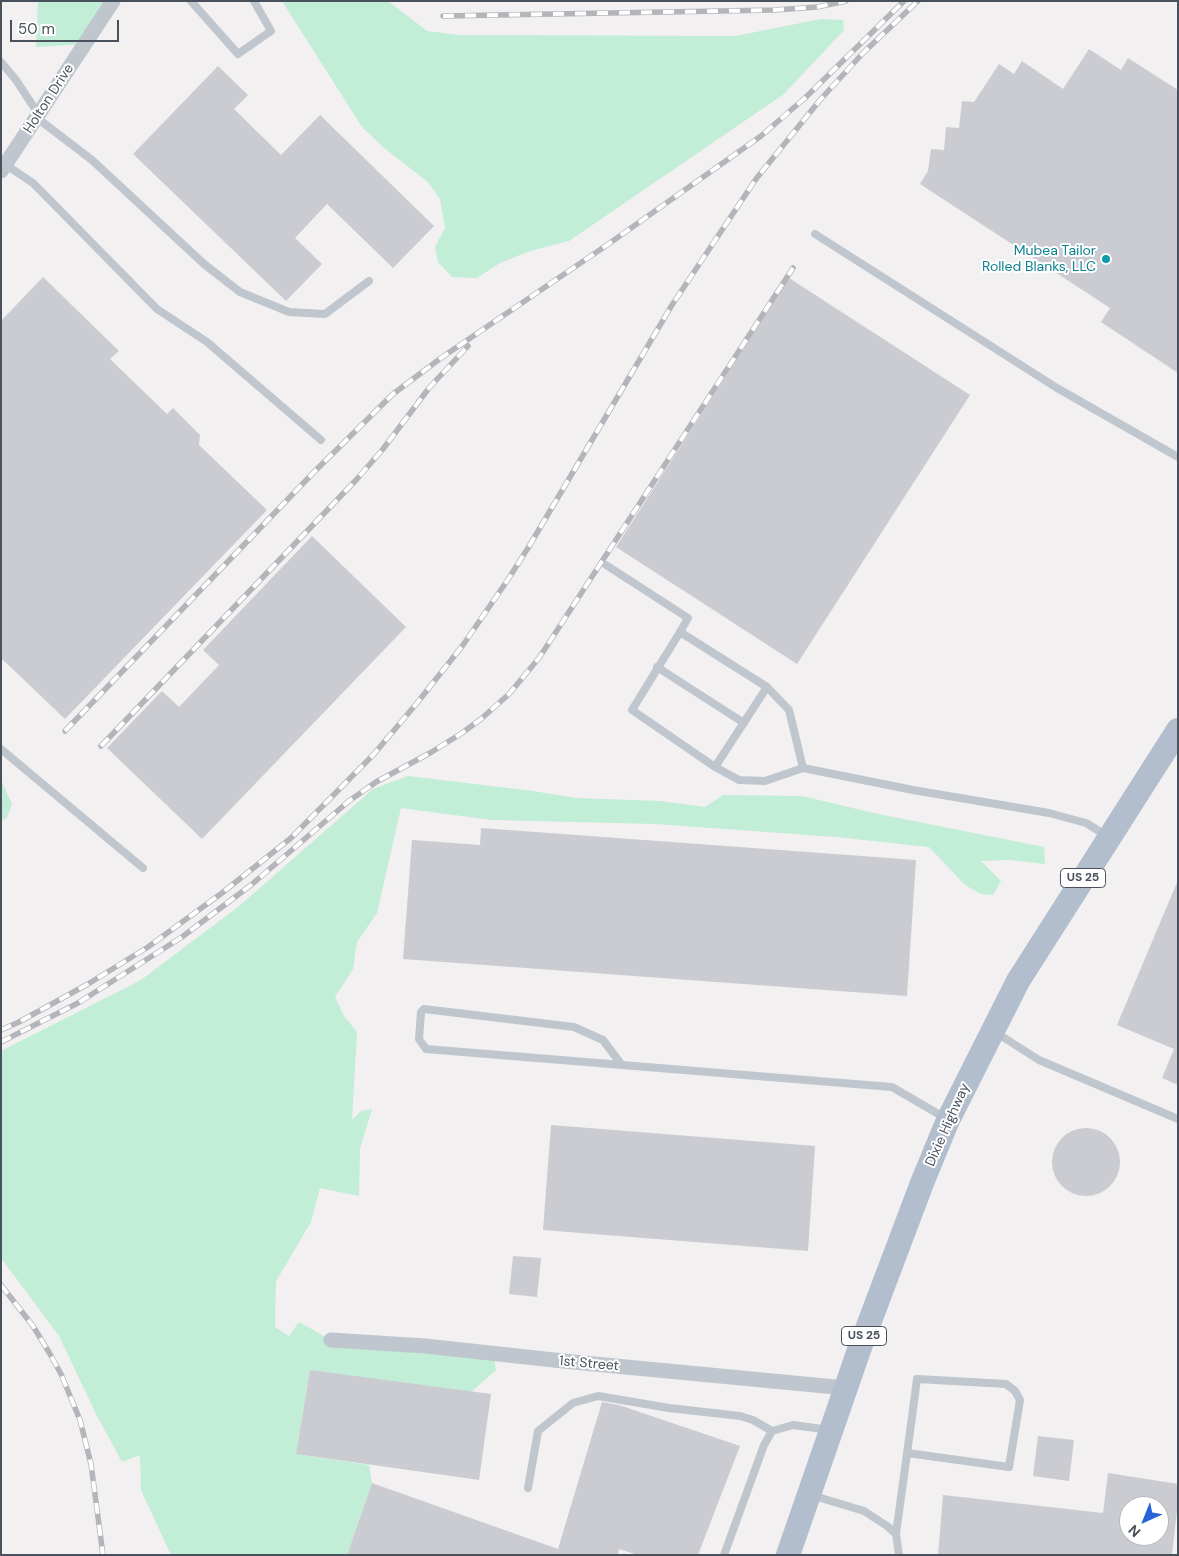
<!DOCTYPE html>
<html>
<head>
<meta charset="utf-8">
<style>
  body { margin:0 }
  #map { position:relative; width:1179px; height:1556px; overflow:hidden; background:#f2f0f0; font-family:"DM Sans",sans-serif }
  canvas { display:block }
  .frame { position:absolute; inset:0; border:2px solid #49525c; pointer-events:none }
  .north { position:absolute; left:1119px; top:1496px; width:50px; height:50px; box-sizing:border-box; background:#fff; border:1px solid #b6babe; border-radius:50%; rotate:224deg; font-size:14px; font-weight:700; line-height:20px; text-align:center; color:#49525c }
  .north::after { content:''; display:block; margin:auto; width:18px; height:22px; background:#2565d7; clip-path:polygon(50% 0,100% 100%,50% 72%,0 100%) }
  .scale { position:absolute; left:10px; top:20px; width:109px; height:22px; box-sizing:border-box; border:2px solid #49525c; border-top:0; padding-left:6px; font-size:15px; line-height:18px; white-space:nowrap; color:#49525c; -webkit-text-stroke:4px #fff; paint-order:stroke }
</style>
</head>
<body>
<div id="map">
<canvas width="1179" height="1556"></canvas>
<div class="frame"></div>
<div class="north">N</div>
<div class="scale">50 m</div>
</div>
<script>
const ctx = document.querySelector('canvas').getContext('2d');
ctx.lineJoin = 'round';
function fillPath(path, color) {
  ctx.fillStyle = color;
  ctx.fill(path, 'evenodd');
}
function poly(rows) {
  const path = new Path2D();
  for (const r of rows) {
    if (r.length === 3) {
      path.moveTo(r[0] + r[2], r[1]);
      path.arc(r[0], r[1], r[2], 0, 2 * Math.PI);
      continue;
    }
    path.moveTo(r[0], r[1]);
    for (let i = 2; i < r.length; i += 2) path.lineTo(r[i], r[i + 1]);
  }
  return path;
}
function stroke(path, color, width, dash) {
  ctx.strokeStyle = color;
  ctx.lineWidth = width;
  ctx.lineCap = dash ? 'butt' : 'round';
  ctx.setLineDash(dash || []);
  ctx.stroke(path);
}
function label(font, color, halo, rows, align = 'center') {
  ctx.font = font + ' "DM Sans",sans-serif';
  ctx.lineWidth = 4;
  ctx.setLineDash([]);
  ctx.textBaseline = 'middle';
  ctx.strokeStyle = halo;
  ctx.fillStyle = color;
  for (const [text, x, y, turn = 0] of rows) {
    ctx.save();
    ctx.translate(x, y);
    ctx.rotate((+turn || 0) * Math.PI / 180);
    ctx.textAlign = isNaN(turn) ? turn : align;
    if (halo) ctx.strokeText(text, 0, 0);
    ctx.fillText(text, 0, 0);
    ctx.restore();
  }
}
const green = poly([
  [38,1,113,1,85,44,36,47],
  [282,1,388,1,427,31,459,35,736,36,821,19,843,20,844,30,784,94,569,241,530,251,500,263,477,278,452,277,438,262,435,247,445,228,440,199,428,182,384,148,362,127],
  [408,776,533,791,576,798,660,801,705,807,723,795,802,796,878,814,1044,847,1045,864,1009,860,981,861,1001,881,993,895,981,894,965,885,929,847,836,837,656,824,492,820,401,808,377,913,357,942,353,969,335,997,344,1016,357,1032,352,1120,361,1111,372,1109,360,1149,359,1196,320,1188,311,1222,276,1281,275,1327,289,1336,299,1322,331,1340,493,1354,496,1370,471,1392,310,1371,296,1454,369,1465,372,1483,347,1555,171,1555,141,1490,140,1455,122,1462,97,1416,59,1336,1,1258,1,1051,141,980,238,907,373,789],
  [1,780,12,804,6,819,1,820]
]);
const building = poly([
  [1089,49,1121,70,1128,58,1178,90,1178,373,1101,322,1110,308,920,184,928,171,931,149,944,150,946,127,959,128,962,101,974,102,999,64,1014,74,1022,61,1063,89],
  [218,66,248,95,234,109,281,155,320,115,434,226,393,268,327,204,295,238,322,264,286,301,133,154],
  [43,277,119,351,110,359,167,414,173,408,200,435,199,445,267,510,65,719,1,658,1,321],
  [789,278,970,395,797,664,616,547],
  [312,536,406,627,202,839,107,748,162,691,179,707,219,665,203,650],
  [481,828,916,860,907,996,403,959,412,840,480,845],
  [1178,880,1178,1085,1162,1078,1174,1049,1117,1025],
  [551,1125,815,1146,808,1251,543,1230],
  [1086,1162,34],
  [513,1256,541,1258,537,1297,509,1294],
  [310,1370,491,1394,479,1480,296,1454],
  [602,1402,619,1405,740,1446,698,1555,638,1555,619,1549,618,1555,347,1555,372,1483,558,1549],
  [1038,1436,1074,1440,1069,1481,1033,1476],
  [1108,1473,1178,1484,1178,1502,1172,1555,938,1555,943,1495,1103,1513],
  [1129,1506,1159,1506,1159,1536,1129,1536]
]);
const lane = poly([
  [191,1,238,54,271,31,254,1],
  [1,62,16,80,39,115],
  [37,118,92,160,204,264,240,292,289,312,325,314,369,281],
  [6,165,33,183,157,309,207,342,321,440],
  [815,234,1057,388,1178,457],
  [606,565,688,618,680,632],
  [657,667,744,723],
  [1,749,143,868],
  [715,767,767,687],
  [803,768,789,710,767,687,680,632,632,710,715,767,739,780,765,781,803,768,913,790,1049,813,1086,823,1107,836],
  [995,1032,1039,1060,1178,1119],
  [621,1064,603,1040,574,1027,424,1009,421,1012,419,1039,426,1049,892,1087,947,1119],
  [528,1488,538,1431,573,1403,598,1396,669,1408,740,1416,753,1420,772,1431],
  [811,1495,864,1511,887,1526,896,1534,899,1555],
  [896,1534,912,1417,917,1379,1006,1384,1015,1391,1020,1400,1009,1467,907,1453],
  [724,1555,764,1445,772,1431,793,1425,830,1430]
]);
const street = poly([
  [1,171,113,1],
  [331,1340,425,1346,563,1361,846,1388]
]);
const primary = poly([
  [788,1555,859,1350,922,1183,948,1120,1018,981,1178,730]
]);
const rail = poly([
  [443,16,775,10,817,7,846,1],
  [65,731,314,472,393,394,441,358,607,245,761,136,805,98,904,1],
  [101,746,357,479,383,449,429,388,468,346],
  [1,1030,19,1022,88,984,148,947,222,893,291,838,374,754,417,703,463,645,507,581,528,548,672,305,756,179,820,100,863,53,918,1],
  [1,1042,78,1003,182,937,251,885,349,801,376,782,430,753,462,733,481,719,509,694,539,658,793,268],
  [1,1285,33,1326,50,1354,61,1374,80,1420,91,1464,103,1555]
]);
const markers = [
  [1106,259,5,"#0f9aa8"]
];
const shields = [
  [1083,878,45],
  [864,1336,45]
];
const shieldNames = [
  ["US 25",1083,878],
  ["US 25",864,1336]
];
const streetNames = [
  ["Holton Drive",49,99,-57],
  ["Dixie Highway",948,1125,-66],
  ["1st Street",589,1364,5]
];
const cultureNames = [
  ["Mubea Tailor",1096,251],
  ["Rolled Blanks, LLC",1096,267]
];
fillPath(green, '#c2edd6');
fillPath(building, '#caccd2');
stroke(lane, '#bfc6ce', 8);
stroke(street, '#bfc6ce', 15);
stroke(primary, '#b2bdcd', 24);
stroke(rail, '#b3b5ba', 5.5);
stroke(rail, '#fff', 4, [11]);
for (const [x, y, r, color] of markers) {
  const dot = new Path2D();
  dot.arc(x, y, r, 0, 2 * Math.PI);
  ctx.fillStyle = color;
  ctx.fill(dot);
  stroke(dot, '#fff', 2);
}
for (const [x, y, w] of shields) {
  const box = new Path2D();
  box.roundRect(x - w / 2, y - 9.5, w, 19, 4);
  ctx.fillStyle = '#fff';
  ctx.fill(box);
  stroke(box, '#49525c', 1);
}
label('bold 12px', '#49525c', null, shieldNames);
label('14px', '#49525c', '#fff', streetNames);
label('14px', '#0d838f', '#fff', cultureNames, 'right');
</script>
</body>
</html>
